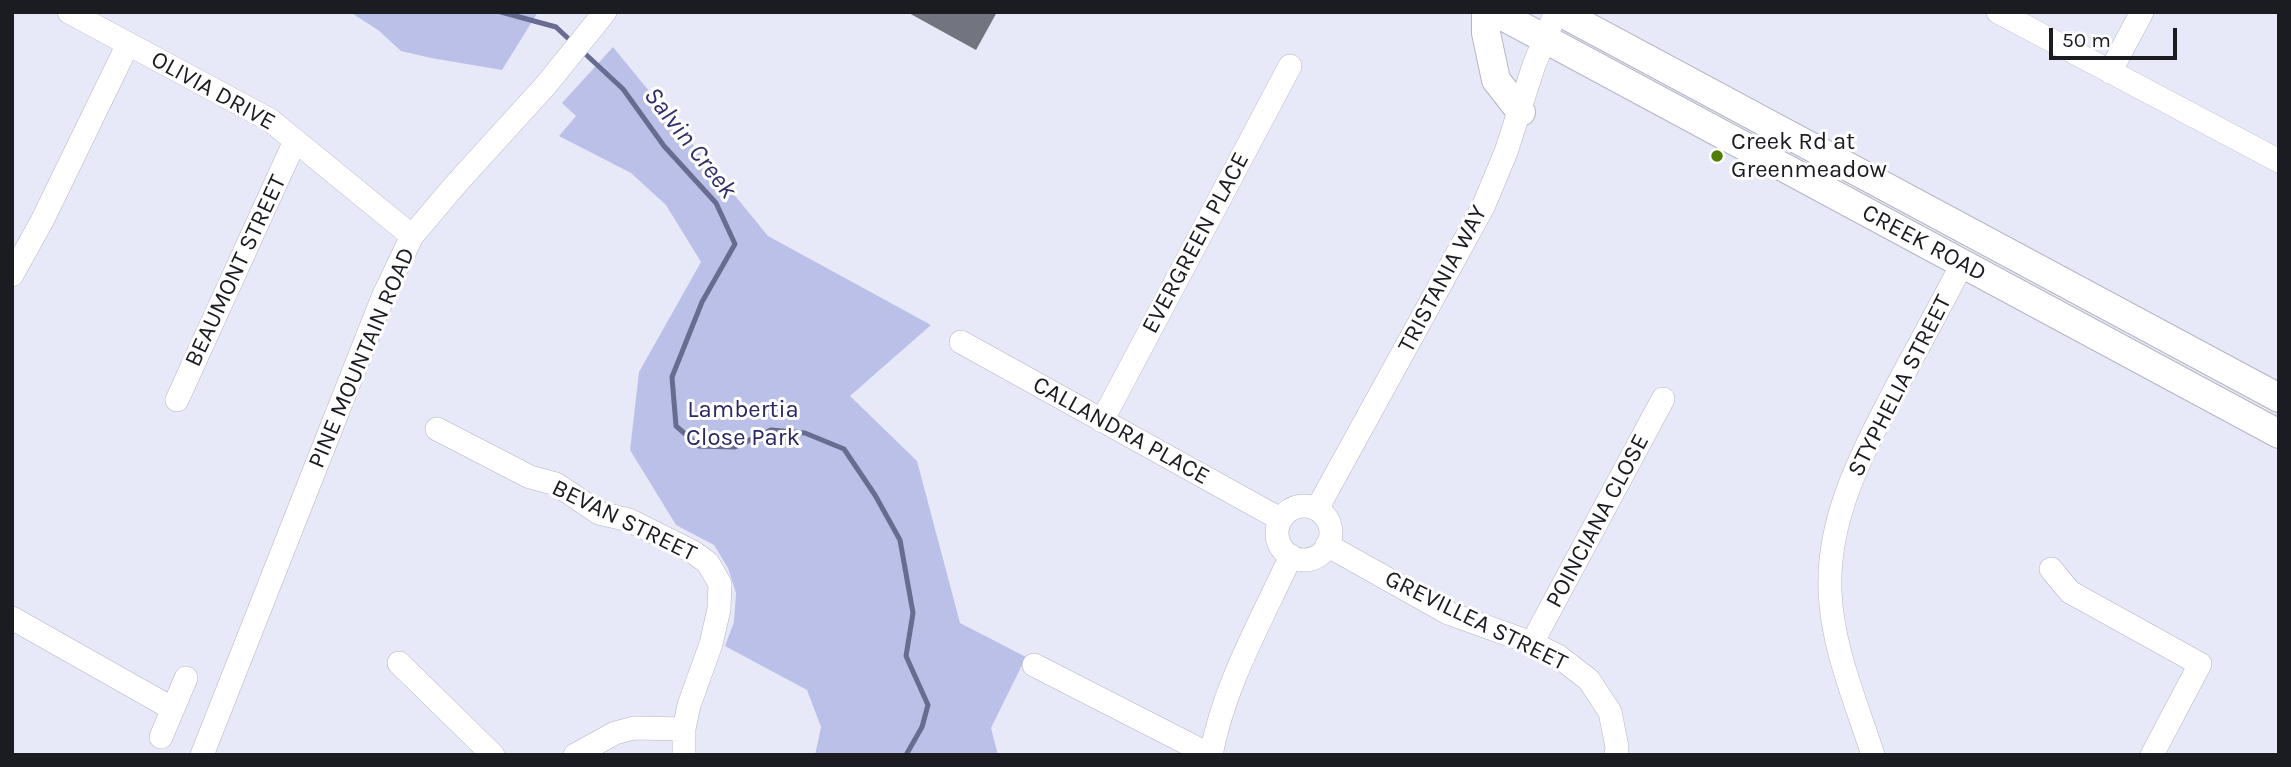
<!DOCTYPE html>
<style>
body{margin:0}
#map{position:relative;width:2291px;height:767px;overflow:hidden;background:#e8e9f8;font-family:Karla,sans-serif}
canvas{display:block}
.frame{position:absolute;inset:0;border:14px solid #1b1c21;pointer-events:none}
.scale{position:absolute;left:2049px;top:28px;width:128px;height:32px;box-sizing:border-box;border:4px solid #1b1c21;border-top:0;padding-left:9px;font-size:21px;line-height:24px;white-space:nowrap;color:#1b1c21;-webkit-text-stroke:5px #fff;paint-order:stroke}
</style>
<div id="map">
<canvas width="2291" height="767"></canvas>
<div class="frame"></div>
<div class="scale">50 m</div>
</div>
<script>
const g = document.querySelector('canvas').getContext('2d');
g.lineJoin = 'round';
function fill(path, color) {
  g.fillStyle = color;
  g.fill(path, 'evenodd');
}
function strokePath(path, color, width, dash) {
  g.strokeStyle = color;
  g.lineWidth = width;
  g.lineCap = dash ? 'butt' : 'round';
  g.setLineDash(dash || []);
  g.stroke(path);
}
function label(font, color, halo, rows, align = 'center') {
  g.font = font + ' Karla,sans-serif';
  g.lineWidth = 6;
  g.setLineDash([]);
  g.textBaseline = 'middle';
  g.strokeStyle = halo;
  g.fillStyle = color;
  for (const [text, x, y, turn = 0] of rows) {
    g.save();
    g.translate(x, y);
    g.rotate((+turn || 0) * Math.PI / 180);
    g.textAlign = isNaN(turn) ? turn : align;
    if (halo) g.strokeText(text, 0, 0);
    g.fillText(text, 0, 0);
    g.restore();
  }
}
fill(new Path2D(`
 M350,12H538L502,70L431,58L401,51L378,30Z
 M613,47L768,236L931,325L850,396L917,461L960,623L1026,657L991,728L998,755H815L821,727L807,690L725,646L734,622L736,593L728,568L714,545L676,525L630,450L639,372L701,262L666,205L631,173L559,136L576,116L562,103Z`), '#bbc0e9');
strokePath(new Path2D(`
 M501,12L556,27L573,43
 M580,49L623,89L664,146L716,203L735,244L702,302L672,377L676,426L699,446L735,447L771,430L805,433L844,449L875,495L900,540L913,613L906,656L928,705L922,727L906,755`), '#696c91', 5);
fill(new Path2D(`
 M907,12H997L976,50Z`), '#727480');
const minor = new Path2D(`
 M69,12L270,120L412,236
 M1998,12L2279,161
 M2110,72L2142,12
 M12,275L42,221L128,44
 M961,342L1280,519
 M177,400L295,141
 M1102,421L1290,66
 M437,429L530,477L556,484L599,513L629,520L693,552L708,563L720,584L719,609L711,644L689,705L684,729V755
 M1277 533a27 27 0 1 1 54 0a27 27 0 1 1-54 0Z
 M1317,509L1483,207L1506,152L1534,65L1556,12
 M1327,545L1448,613L1532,643L1558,656L1589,680L1610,712L1617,747L1616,755
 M2051,569L2070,592L2200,664L2152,755
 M12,618L173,709
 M1532,643L1663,399
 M399,663L493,755
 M1034,665L1210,755
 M161,737L186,678
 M202,755L383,297L412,236L456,184L546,85L605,12
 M575,755L615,733L634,728L684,729
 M1211,755C1224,685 1261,621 1291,556
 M1873,755C1856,702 1832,647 1830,591C1827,516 1864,450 1897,386C1919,345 1941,305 1962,264`);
const major = new Path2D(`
 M1486,12V33L1496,80L1521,112
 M1495,12L2279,434
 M1560,12L2279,398`);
strokePath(minor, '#b3b5c2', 24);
strokePath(major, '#b3b5c2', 30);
strokePath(minor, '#fff', 23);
strokePath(major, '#fff', 28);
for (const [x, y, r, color] of [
 [1717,156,7,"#517e05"]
]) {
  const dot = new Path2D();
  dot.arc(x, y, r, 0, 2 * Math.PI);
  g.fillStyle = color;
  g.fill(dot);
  strokePath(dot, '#fff', 2.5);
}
label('24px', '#1b1c21', '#fff', [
 ["OLIVIA DRIVE",213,91,29],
 ["EVERGREEN PLACE",1196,243,-62],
 ["CREEK ROAD",1924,243,28],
 ["BEAUMONT STREET",236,271,-65],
 ["TRISTANIA WAY",1443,279,-62],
 ["PINE MOUNTAIN ROAD",362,358,-67],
 ["STYPHELIA STREET",1900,386,-63],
 ["CALLANDRA PLACE",1121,431,29],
 ["BEVAN STREET",624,521,26],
 ["POINCIANA CLOSE",1598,521,-62],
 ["GREVILLEA STREET",1476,621,26]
]);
label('24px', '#1b1c21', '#fff', [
 ["Creek Rd at",1731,142],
 ["Greenmeadow",1731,170]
], 'left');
label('24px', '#2a2865', '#fff', [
 ["Lambertia",743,410],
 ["Close Park",743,438]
]);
label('italic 26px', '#302f6c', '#fff', [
 ["Salvin Creek",690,143,52]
]);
</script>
